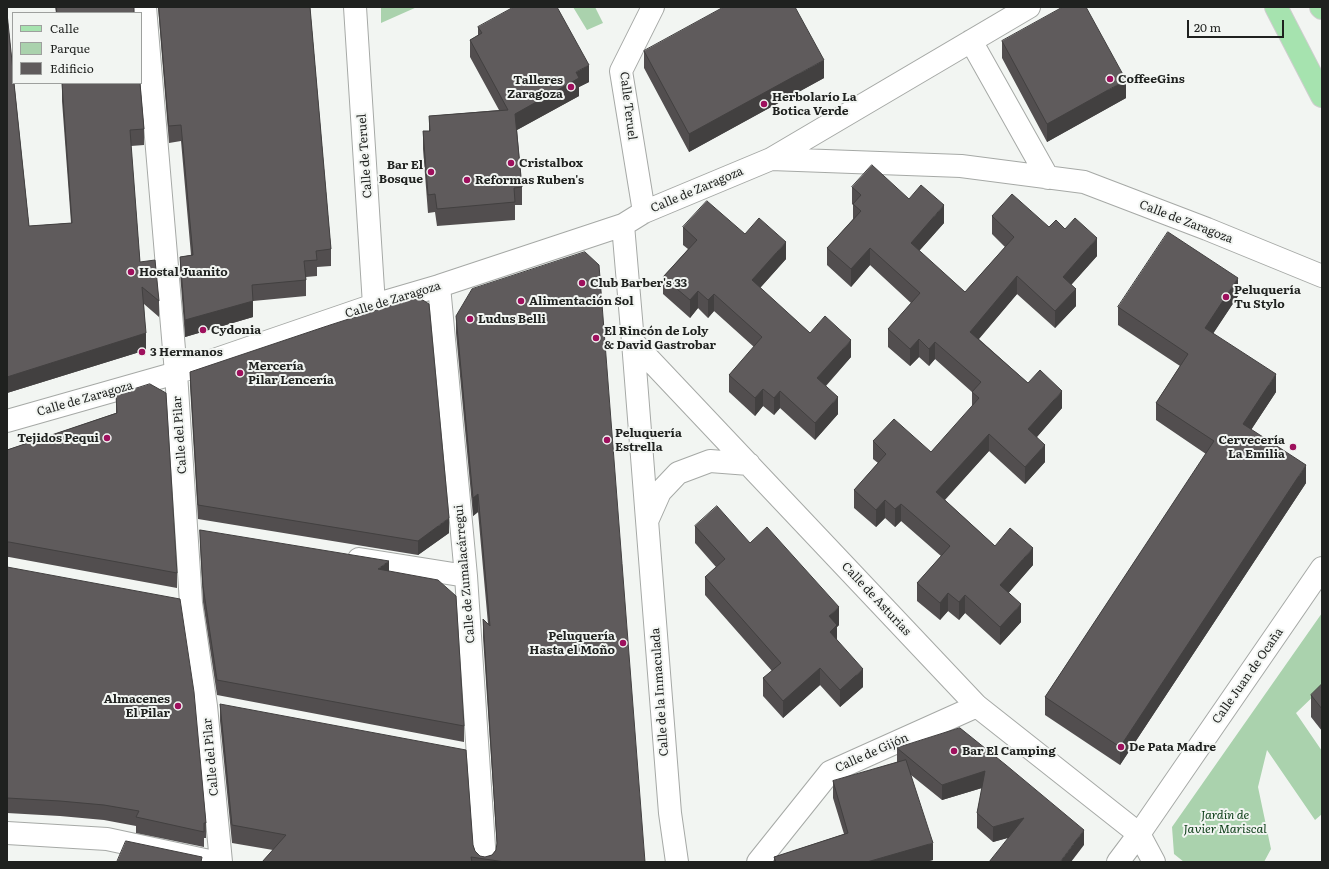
<!DOCTYPE html>
<meta charset="utf-8">
<style>
body{margin:0}
#map{position:relative;width:1329px;height:869px;overflow:hidden;background:#f2f5f2;font-family:Literata,serif}
canvas{display:block}
.frame{position:absolute;inset:0;border:8px solid #1f211f;pointer-events:none}
.legend{position:absolute;left:12px;top:12px;width:130px;height:72px;box-sizing:border-box;background:#f2f5f2;border:1px solid #9ea09e;margin:0;padding:5px 7px;list-style:none;font-size:12px;color:#1f211f}
.legend li{display:flex;align-items:center;gap:8px;height:20px}
.legend b{width:20px;border:1px solid #9ea09e}
.scale{position:absolute;left:1187px;top:20px;width:97px;height:18px;box-sizing:border-box;border:2px solid #1f211f;border-top:0;padding-left:5px;font-size:12px;line-height:14px;white-space:nowrap;color:#1f211f;-webkit-text-stroke:3px #f2f5f2;paint-order:stroke}
</style>
<div id="map">
<canvas width="1329" height="869"></canvas>
<div class="frame"></div>
<ul class="legend">
<li><b style="height:5px;background:#a6e3af"></b>Calle</li>
<li><b style="height:11px;background:#aad2ad"></b>Parque</li>
<li><b style="height:11px;background:#5f5b5c"></b>Edificio</li>
</ul>
<div class="scale">20 m</div>
</div>
<script>
const g = document.querySelector('canvas').getContext('2d');
g.lineJoin = 'round';
function fill(path, color) {
  g.fillStyle = color;
  g.fill(path, 'evenodd');
}
function strokePath(path, color, width, dash) {
  g.strokeStyle = color;
  g.lineWidth = width;
  g.lineCap = dash ? 'butt' : 'round';
  g.setLineDash(dash || []);
  g.stroke(path);
}
function label(font, color, halo, rows, align = 'center') {
  g.font = font + ' Literata,serif';
  g.lineWidth = 4;
  g.setLineDash([]);
  g.textBaseline = 'middle';
  g.strokeStyle = halo;
  g.fillStyle = color;
  for (const [text, x, y, turn = 0] of rows) {
    g.save();
    g.translate(x, y);
    g.rotate((+turn || 0) * Math.PI / 180);
    g.textAlign = isNaN(turn) ? turn : align;
    if (halo) g.strokeText(text, 0, 0);
    g.fillText(text, 0, 0);
    g.restore();
  }
}
fill(new Path2D(`
 M381,7H417L381,23Z
 M573,7H595L603,23L587,30Z
 M1322,613V688L1296,713L1322,751V814L1315,820L1267,750L1258,787L1271,849L1264,862H1184L1174,854L1172,827Z`), '#aad2ad');
const minor = new Path2D(`
 M145,7L176,373L191,603L206,706L221,862
 M355,7L374,305
 M971,41L1048,178
 M771,159L961,166L1084,182L1207,229L1322,276
 M644,212L621,71L653,7
 M623,225L633,342L670,813L677,862
 M439,286L466,576L485,862
 M633,342L977,706L1139,834L1154,862
 M7,421L176,373L374,305L439,286L623,225L644,212L771,159L1029,7
 M648,519L660,492L678,473L710,461L749,464
 M359,559L466,576
 M7,833L107,839L214,862
 M758,862L830,772L977,706
 M1118,862L1139,834L1322,568`);
const major = new Path2D(`
 M1276,7L1322,96
 M1321,7L1322,8`);
strokePath(minor, '#a6a9a6', 24);
strokePath(major, '#cecece', 24);
strokePath(minor, '#fff', 22);
strokePath(major, '#a6e3af', 22);
fill(new Path2D(`
 M55,7H134V13H56Z
 M158,7H310L331,249V266L317,267V276L306,277V296L253,301V317L185,337L180,273V257L191,255L181,141L169,143Z
 M7,13L29,226L71,223L62,101V83H140L144,129V145L131,146L140,262L159,301V317L144,304L146,350L7,393Z
 M478,27L589,82L579,87V96L517,130L522,187V205H515V220L437,226L435,212L428,213L423,149V131H429V116L499,110L470,57V40L478,35Z
 M1002,41L1126,98L1047,142L1002,58Z
 M644,51L824,78L689,152L644,68Z
 M852,187L909,199L944,223L919,251L965,292L1005,247L992,234V216L1049,227L1065,229L1097,256L1071,285L1076,306L1055,328L1017,294L979,339L1028,383L1062,408L1037,437L1045,462L1025,484L989,451L945,500L995,546L1033,565L1008,593L1021,622L1000,645L965,613L959,620L948,611L940,620L917,601V583L941,556L901,521L895,527L885,518L876,527L854,508V490L878,463L873,459V441L931,452L972,407V392L935,359L929,366L919,357L910,366L888,347V329L911,303L870,265L851,287L827,265V248L853,219V205L852,204Z
 M683,227L745,234L786,259L760,288L810,333L851,357L826,386L838,414L815,440L780,408L774,415L763,406L755,416L729,392V375L754,347L714,311L708,318L698,308L690,318L663,294V277L688,249L683,245Z
 M1238,296L1213,333L1276,392L1251,430L1306,483L1120,765L1045,715V697L1206,454L1156,420V403L1180,366L1118,325V307Z
 M456,316L645,862H262L273,850L232,843L220,721V704L473,845L475,851L480,856L485,857L492,855L496,850L497,848L483,637V619L488,624L478,512L473,516L456,333Z
 M190,372L449,533L418,555L198,519L190,386Z
 M116,395L177,573V588L9,557H7V450L116,413Z
 M695,526L750,543L839,625L837,627V640L863,687L840,707L820,685L783,718L763,696V678L772,671L705,595V577L716,567L695,543Z
 M200,530L389,571L464,726V742L217,695L203,602L200,545Z
 M7,567L206,823V838H204V847L136,833V826L104,820L60,816L7,813Z
 M1322,684V731L1311,717V695Z
 M960,728L1084,845L1008,838L993,842L977,828V813L982,788L942,800L911,775L933,860L925,862H774V857L844,834L833,798V781L897,762V748Z`), '#524e4f');
fill(new Path2D(`
 M824,60V78L689,152V134Z
 M589,65V82L579,87V96L515,131V114L576,72Z
 M1126,80V98L1047,142V124Z
 M944,205V223L911,260V243Z
 M1097,238V256L1063,294V277Z
 M786,242V259L752,297V280Z
 M870,248V265L851,287V269Z
 M1017,276V294L970,349V332Z
 M1238,278V296L1205,346V328Z
 M1076,289V306L1055,328V311Z
 M698,291V308L690,318V300Z
 M714,294V311L708,318V300Z
 M253,301V317L185,337V320Z
 M146,333V350L7,393V377Z
 M919,339V357L910,366V349Z
 M851,340V357L817,395V378Z
 M935,342V359L929,366V349Z
 M1276,374V392L1243,442V424Z
 M763,389V406L755,416V398Z
 M780,391V408L774,415V398Z
 M1062,391V408L1028,447V429Z
 M838,397V414L815,440V423Z
 M989,434V451L936,509V492Z
 M1045,445V462L1025,484V467Z
 M1306,465V483L1120,765V747Z
 M478,494V512L473,516V498Z
 M885,500V518L876,527V510Z
 M901,504V521L895,527V509Z
 M449,518V533L418,555V541Z
 M1033,548V565L1000,603V585Z
 M389,561V576L378,569Z
 M948,593V611L940,620V603Z
 M965,595V613L959,620V602Z
 M1021,604V622L1000,645V627Z
 M839,607V625L837,627V643L830,650L829,616Z
 M820,668V685L783,718V701Z
 M863,669V687L840,707V690Z
 M985,771V787L942,800V785Z
 M1024,818V833L993,842V827Z
 M1084,830V845L1071,862H1060Z
 M933,843V860L925,862H867Z`), '#424040');
const building = new Path2D(`
 M57,7H134V13H57Z
 M159,7H310L331,249L316,251L317,260L304,261L306,280L252,285L253,301L185,320L180,257L193,255L181,125L169,126Z
 M514,7H557L589,65L576,72L579,78L515,114L522,187L514,188L515,202L437,209L435,194L428,195L423,131H430L429,116L508,110L470,40L482,33L478,27Z
 M724,7H795L824,60L689,134L644,51Z
 M1063,7H1086L1126,80L1047,124L1002,41Z
 M7,13L13,71V83H14L29,226L72,223L62,84H63V83H140L144,129L130,130L140,262L155,260L159,301L142,287L146,333L7,377Z
 M872,165L909,199L921,185L944,205L911,243L965,292L1014,237L992,216L1012,194L1049,227L1056,220L1065,229L1075,218L1097,238L1063,277L1076,289L1055,311L1017,276L970,332L1028,383L1040,370L1062,391L1028,429L1045,445L1025,467L989,434L936,492L995,546L1010,528L1033,548L1000,585L1021,604L1000,627L965,595L959,602L948,593L940,603L917,583L950,546L901,504L895,509L885,500L876,510L854,490L886,454L873,441L894,419L931,452L979,398L972,392L981,382L935,342L929,349L919,339L910,349L888,329L920,293L870,248L851,269L827,248L861,211L853,204L861,195L852,187Z
 M707,201L745,234L759,218L786,242L752,280L810,333L825,316L851,340L817,378L838,397L815,423L780,391L774,398L763,389L755,398L729,375L762,337L714,294L708,300L698,291L690,300L663,277L697,240L683,227Z
 M1168,232L1238,278L1205,328L1276,374L1243,424L1306,465L1120,747L1045,697L1214,441L1156,403L1188,354L1118,307Z
 M585,252L599,265L645,862H505L471,857L472,862H262L286,835L232,825L220,704L466,750L473,845L475,851L480,856L485,857L492,855L496,850L497,843L483,619L490,626L478,494L473,498L456,316L472,289Z
 M418,297L429,304L449,518L418,541L198,505L190,372L327,326Z
 M150,384L166,393L177,573L9,542H7V450L117,413L116,395Z
 M717,506L750,543L767,527L839,607L829,616L837,625L830,632L863,669L840,690L820,668L783,701L763,678L781,663L705,577L725,559L695,526Z
 M200,530L389,561L378,569L438,580L456,596L464,726L217,680L203,586Z
 M7,567L180,599L194,692L206,823H204V832L136,817L139,811L104,805L60,801L7,798Z
 M1322,684V709L1311,695Z
 M960,728L1006,765L1084,830L1060,862H989L1024,818L993,827L977,813L985,771L942,785L897,748Z
 M906,760L933,843L867,862H776L774,857L848,833L833,781Z
 M126,841L202,857L201,862H117Z`);
fill(building, '#5f5b5c');
strokePath(building, '#424040', 1);
for (const [x, y, r, color] of [
 [1110,79,4,"#9e105d"],
 [571,87,4,"#9e105d"],
 [764,104,4,"#9e105d"],
 [511,163,4,"#9e105d"],
 [431,172,4,"#9e105d"],
 [467,180,4,"#9e105d"],
 [131,272,4,"#9e105d"],
 [582,283,4,"#9e105d"],
 [1226,297,4,"#9e105d"],
 [521,301,4,"#9e105d"],
 [470,319,4,"#9e105d"],
 [203,330,4,"#9e105d"],
 [596,338,4,"#9e105d"],
 [142,352,4,"#9e105d"],
 [240,373,4,"#9e105d"],
 [107,438,4,"#9e105d"],
 [607,440,4,"#9e105d"],
 [1293,447,4,"#9e105d"],
 [623,643,4,"#9e105d"],
 [178,706,4,"#9e105d"],
 [1121,747,4,"#9e105d"],
 [954,751,4,"#9e105d"]
]) {
  const dot = new Path2D();
  dot.arc(x, y, r, 0, 2 * Math.PI);
  g.fillStyle = color;
  g.fill(dot);
  strokePath(dot, '#f2f5f2', 1.5);
}
label('bold 12px', '#1f211f', '#f2f5f2', [
 ["CoffeeGins",1118,79],
 ["Talleres",563,80,"right"],
 ["Zaragoza",563,94,"right"],
 ["Herbolarío La",772,97],
 ["Botica Verde",772,111],
 ["Cristalbox",519,163],
 ["Bar El",423,165,"right"],
 ["Bosque",423,179,"right"],
 ["Reformas Ruben's",475,180],
 ["Hostal Juanito",139,272],
 ["Club Barber's 33",590,283],
 ["Peluquería",1234,290],
 ["Tu Stylo",1234,304],
 ["Alimentación Sol",529,301],
 ["Ludus Belli",478,319],
 ["Cydonia",211,330],
 ["El Rincón de Loly",604,331],
 ["& David Gastrobar",604,345],
 ["3 Hermanos",150,352],
 ["Mercería",248,366],
 ["Pilar Lencería",248,380],
 ["Peluquería",615,433],
 ["Estrella",615,447],
 ["Tejidos Pequi",99,438,"right"],
 ["Cervecería",1285,440,"right"],
 ["La Emilia",1285,454,"right"],
 ["Peluquería",615,636,"right"],
 ["Hasta el Moño",615,650,"right"],
 ["Almacenes",170,699,"right"],
 ["El Pilar",170,713,"right"],
 ["De Pata Madre",1129,747],
 ["Bar El Camping",962,751]
], 'left');
label('12px', '#1f211f', '#f2f5f2', [
 ["Calle Teruel",628,106,83],
 ["Calle de Teruel",365,156,-94],
 ["Calle de Zaragoza",697,190,-23],
 ["Calle de Zaragoza",1186,222,21],
 ["Calle de Zaragoza",393,300,-17],
 ["Calle de Zaragoza",85,399,-16],
 ["Calle del Pilar",180,435,-94],
 ["Calle de Zumalacárregui",465,574,-95],
 ["Calle de Asturias",876,599,47],
 ["Calle Juan de Ocaña",1248,676,-55],
 ["Calle de la Inmaculada",660,692,-94],
 ["Calle de Gijón",872,753,-24],
 ["Calle del Pilar",211,757,-95]
]);
label('italic 12px', '#0b3c16', '#f2f5f2', [
 ["Jardín de",1225,815],
 ["Javier Mariscal",1225,829]
]);
</script>
